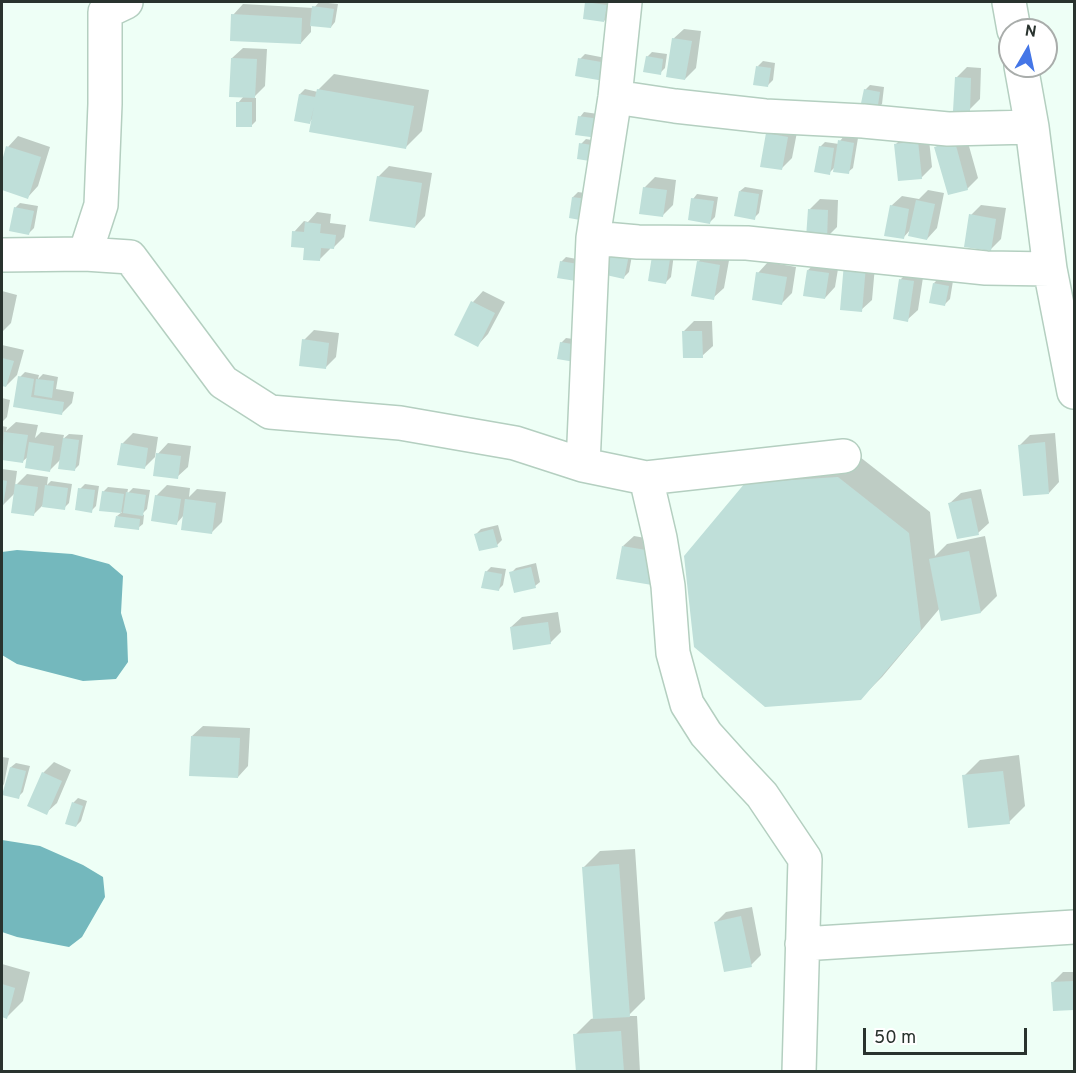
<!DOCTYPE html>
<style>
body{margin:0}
#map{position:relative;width:1076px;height:1073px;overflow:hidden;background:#eefff6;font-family:Overpass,sans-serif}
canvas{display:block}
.frame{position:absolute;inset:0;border:3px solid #29332e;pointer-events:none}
.north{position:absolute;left:998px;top:18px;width:60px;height:60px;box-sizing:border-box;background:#fff;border:2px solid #a9adab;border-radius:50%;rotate:9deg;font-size:16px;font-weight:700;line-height:24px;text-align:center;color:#29332e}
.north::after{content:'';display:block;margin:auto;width:21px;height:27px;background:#4476e7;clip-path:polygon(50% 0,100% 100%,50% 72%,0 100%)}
.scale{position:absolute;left:863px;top:1028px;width:164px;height:27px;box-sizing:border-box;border:3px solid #29332e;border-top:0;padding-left:8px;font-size:18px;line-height:21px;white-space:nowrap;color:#29332e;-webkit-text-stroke:4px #fff;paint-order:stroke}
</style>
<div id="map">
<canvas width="1076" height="1073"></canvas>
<div class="frame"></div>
<div class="north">N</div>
<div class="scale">50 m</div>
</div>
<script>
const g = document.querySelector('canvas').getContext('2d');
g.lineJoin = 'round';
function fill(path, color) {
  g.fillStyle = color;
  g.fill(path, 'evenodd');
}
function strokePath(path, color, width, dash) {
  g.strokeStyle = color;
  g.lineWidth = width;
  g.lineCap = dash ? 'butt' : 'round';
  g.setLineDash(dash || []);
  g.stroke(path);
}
fill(new Path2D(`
 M17,550L72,554L109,564L123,576L121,613L127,633L128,662L116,679L83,681L17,664L2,655V552Z
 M2,840L40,846L83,865L103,877L105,897L82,937L69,947L17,937L2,932Z`), '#74b8bd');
fill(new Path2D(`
 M319,2L338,4L335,22L331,27L311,24V32L301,43L233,15L243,4L314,8Z
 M587,2H611L609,16L604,21Z
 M684,29L701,31L696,68L685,79L673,39Z
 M243,48L267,49L265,86L253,98H256V121L251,126L238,103L244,96L232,58Z
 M652,52L667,54L665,68L660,73L647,57Z
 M585,54L611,59L608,74L580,59Z
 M763,61L775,63L773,80L768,85L758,66Z
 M967,67L981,68L980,99L969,110L956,78Z
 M334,74L429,90L422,131L406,147L313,118L309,123L300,94L305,89L318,92V90Z
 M870,85L884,87L882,104L877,109L865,90Z
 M584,112L605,115L602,132L580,117Z
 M778,123L798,127L792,158L781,169L768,134Z
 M928,131L932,167L921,178L896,144L906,134Z
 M965,132L978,178L967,189L936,147L947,137Z
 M18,136L50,147L38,186L28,197L2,189V166L8,147Z
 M844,136L858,138L853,168L848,172L835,167L829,173L820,147L825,142L839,144L840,141Z
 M586,139L602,142L600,155L581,144Z
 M389,166L432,173L425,216L415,227L378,177Z
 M655,177L676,180L673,205L662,216L644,188Z
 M745,187L763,190L759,213L754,218L740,191Z
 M928,190L944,193L937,228L927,239L911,229L903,238L891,206L902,196L919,199Z
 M578,192L598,195L570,217L573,197Z
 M697,194L718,197L715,217L710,222L693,199Z
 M820,199L838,200L837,227L826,238L810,209Z
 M20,203L38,206L34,228L29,233L15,208Z
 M981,205L1006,208L1001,239L990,250L971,215Z
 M317,212L331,214L330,223L346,225L344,237L334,247H330V249L319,260L305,247L294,232L304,221L308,222Z
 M633,250L629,272L624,277L607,274Z
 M709,251L730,255L724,288L713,298L698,262Z
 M659,252L674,254L671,277L666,282Z
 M856,253L876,255L872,300L861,310Z
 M566,257L582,260L580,274L561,262Z
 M819,260L839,263L835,287L825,298L808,270Z
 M768,262L796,267L792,293L782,303L758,273Z
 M911,269L924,271L918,310L907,320L901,279Z
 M939,278L953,281L950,299L945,304L934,283Z
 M2,291L17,295L11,323L2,332Z
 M483,291L505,302L488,334L478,345L473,302Z
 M694,321H712L713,346L702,356L684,331Z
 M314,330L339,333L336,357L325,368L304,340Z
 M566,338L588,341L585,356L561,343Z
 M2,345L24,350L17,375L6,386L2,385Z
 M25,372L39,375L38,379L43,374L58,377L56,389L74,392L72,403L61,414L15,406L20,377Z
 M2,398L10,400L7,417L2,422Z
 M16,422L38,425L35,438L41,432L64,435L63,439L69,434L83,435L79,465L74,470L61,459L50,470L29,456L23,461L2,458V426L7,427L6,431Z
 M133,433L158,437L155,457L168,443L191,446L188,467L177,477L158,454L144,468L122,444Z
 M1055,433L1059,482L1049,493L1020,445L1030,435Z
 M860,457L930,512L935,556L947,544L985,536L997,596L981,612L940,608L882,677L860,699L746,484Z
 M2,469L17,471L15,486L27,474L48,477L47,485L51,481L72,484L69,503L64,508L43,505L34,514L15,493L3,505H2Z
 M85,484L99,486L96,506L91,511L80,489Z
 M167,485L190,488L189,497L197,489L226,492L222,522L211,533L184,515L177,523L156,496Z
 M108,487L128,489L127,494L133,488L150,490L147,509L142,514L144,515L143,524L138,528L117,516L122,512L101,509L103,492Z
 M981,489L989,523L978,533L950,503L961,493Z
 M498,525L502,540L497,545L476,534L481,529Z
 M634,536L668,542L651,583L623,546Z
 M536,563L540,582L535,586L511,573L516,568Z
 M491,567L506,569L503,585L498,590L486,572Z
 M558,612L561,632L550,643L511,627L522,617Z
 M203,726L250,728L248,766L238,777L192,736Z
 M1019,755L1025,806L1009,822L964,776L980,760Z
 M2,757L9,758L4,784L2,787Z
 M54,762L71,770L57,803L46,813L43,773Z
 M16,763L30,766L23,792L18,797L11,767Z
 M78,798L87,801L81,821L76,826L73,803Z
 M635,849L645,999L628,1016H637L640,1072H577L575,1035L591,1019L595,1018L584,867L600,851Z
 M752,907L761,955L751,965L716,922L726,912Z
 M2,964L30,972L23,1001L7,1017L2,1016Z
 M1063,972H1074V1008L1054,1009L1052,983Z`), '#0003');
fill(new Path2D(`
 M585,2L607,5L604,22L583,19Z
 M312,6L334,9L331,28L310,26Z
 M231,14L302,18L301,44L230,41Z
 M672,38L692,41L685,80L666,77Z
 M646,56L663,59L661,75L643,72Z
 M231,58L257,59L255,98L229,97Z
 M578,58L607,63L604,81L575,76Z
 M756,66L771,68L768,87L753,85Z
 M955,77L971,78L970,112L953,111Z
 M317,89L414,106L406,149L309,132L314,106L310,124L294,121L299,94L315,97Z
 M864,89L880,92L877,111L860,108Z
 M236,102H252V127H236Z
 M578,116L600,119L598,138L575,135Z
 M766,133L788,137L782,170L760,167Z
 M838,140L854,143L849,174L833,172Z
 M918,141L922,179L898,181L894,144Z
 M955,142L968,190L948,195L934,147Z
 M579,143L598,146L596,162L577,159Z
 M6,146L41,157L28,199L2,190V161Z
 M819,146L834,148L830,175L814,172Z
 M377,176L422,183L415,228L369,221Z
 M643,187L667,190L663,217L639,214Z
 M739,191L759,194L755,220L734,216Z
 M572,197L594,200L591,222L569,218Z
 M691,198L714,201L710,224L688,220Z
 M916,200L935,204L927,240L908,236Z
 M890,205L909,209L904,239L884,236Z
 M14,207L34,211L29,235L9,231Z
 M808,209L828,210L827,239L806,238Z
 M969,214L996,219L991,251L964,247Z
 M305,222L321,224L320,233L336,235L334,249L321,248L320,261L303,260L304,248L291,247L292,231L304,232Z
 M610,251L629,255L624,279L606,275Z
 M652,256L670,259L666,284L648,281Z
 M560,261L578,264L576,281L557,278Z
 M697,261L720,265L714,300L691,296Z
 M844,263L866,265L862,312L840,310Z
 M807,270L829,273L825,299L803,296Z
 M756,272L787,277L782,305L752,300Z
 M899,279L914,281L908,322L893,319Z
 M933,283L949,286L945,306L929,303Z
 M471,301L495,313L478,347L454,335Z
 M682,331H702L703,358H683Z
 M302,339L329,343L326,369L299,366Z
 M560,342L584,346L581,363L557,359Z
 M2,358L14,361L6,387L2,386Z
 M18,376L34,379L31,397L64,402L62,415L13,407Z
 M36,379L54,381L52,398L34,395Z
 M4,432L28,435L23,463L2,460Z
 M63,438L79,440L75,471L58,469Z
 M29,442L54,446L50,472L25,468Z
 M1045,442L1049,494L1023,496L1018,445Z
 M121,443L148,448L145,469L117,465Z
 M156,453L181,456L178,479L153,476Z
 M838,477L909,533L921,630L861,700L765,707L694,647L684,556L745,483Z
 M2,480L7,481L3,506H2Z
 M15,484L38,487L34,516L11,513Z
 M45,485L68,488L65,510L42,507Z
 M78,488L95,490L92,513L75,510Z
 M102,491L124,494L121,513L99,511Z
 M126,492L146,495L143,516L123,513Z
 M155,495L181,499L177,525L151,521Z
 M971,498L979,535L957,539L948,503Z
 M185,499L216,503L212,534L181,530Z
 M116,516L140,519L139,530L114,527Z
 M493,529L498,547L479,551L474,534Z
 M622,546L658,552L652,585L616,579Z
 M969,551L981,613L941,621L929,559Z
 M531,567L536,588L514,593L509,572Z
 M485,571L502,574L499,591L481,588Z
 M548,622L551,644L513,650L510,627Z
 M191,736L240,738L238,778L189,776Z
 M10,767L26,771L19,799L2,795Z
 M1003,771L1010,824L968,828L962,775Z
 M42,772L62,781L47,815L27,806Z
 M72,802L83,806L76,827L65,824Z
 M619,864L630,1017L593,1019L582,867Z
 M741,916L752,967L724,972L714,922Z
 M1074,981V1010L1053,1011L1051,982Z
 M2,984L15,988L7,1019L2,1017Z
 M621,1031L624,1072H576L573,1034Z`), '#bfdfd9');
const minor = new Path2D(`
 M625,2L615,97L593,238L638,242L747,243L986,268L1050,269
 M1009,2L1014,30
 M1021,66L1032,127L1050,269L1074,392
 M615,97L675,106L765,116L863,121L948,129L1032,127
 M85,254L101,205L105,104V12L126,2
 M2,255L85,254L130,257L223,382L270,412L400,423L515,443L583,465L646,478L844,456
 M583,465L593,238
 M646,478L660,538L668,586L673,653L687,704L706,734L733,764L762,795L805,859L799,1072
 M802,944L1074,927`);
strokePath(minor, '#b4cfc0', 36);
strokePath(minor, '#fff', 33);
</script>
